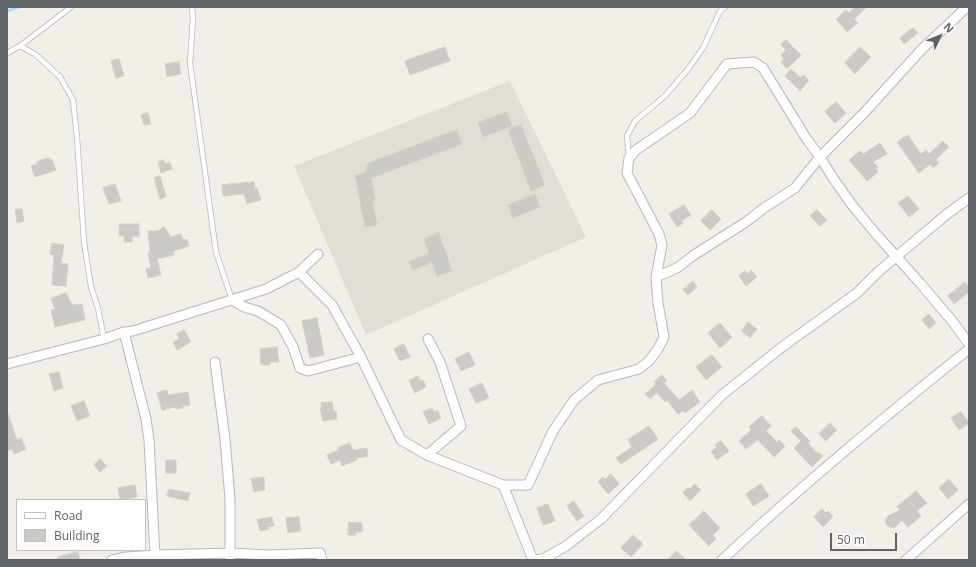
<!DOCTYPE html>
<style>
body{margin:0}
#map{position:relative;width:976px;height:567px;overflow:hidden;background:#f1efe8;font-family:"Open Sans",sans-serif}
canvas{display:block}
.frame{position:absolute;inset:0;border:8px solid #5f6368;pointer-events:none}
.legend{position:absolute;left:16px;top:499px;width:130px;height:52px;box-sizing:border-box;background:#fff;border:1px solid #bfc1c3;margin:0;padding:5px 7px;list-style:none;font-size:12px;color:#5f6368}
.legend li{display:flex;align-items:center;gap:8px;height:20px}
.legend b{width:20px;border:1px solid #bfc1c3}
.north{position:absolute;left:920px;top:16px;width:40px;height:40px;-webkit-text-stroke:3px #fff;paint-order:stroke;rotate:47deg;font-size:11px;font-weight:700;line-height:16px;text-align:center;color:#5f6368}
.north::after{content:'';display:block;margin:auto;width:14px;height:18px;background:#5f6368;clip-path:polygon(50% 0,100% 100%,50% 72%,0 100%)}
.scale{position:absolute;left:830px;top:533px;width:67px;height:18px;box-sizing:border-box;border:2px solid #5f6368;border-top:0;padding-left:5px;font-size:12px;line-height:14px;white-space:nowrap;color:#5f6368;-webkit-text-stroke:3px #fff;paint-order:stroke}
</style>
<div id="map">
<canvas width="976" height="567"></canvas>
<div class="frame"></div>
<ul class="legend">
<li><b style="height:5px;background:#fff"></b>Road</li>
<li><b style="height:11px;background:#cccac5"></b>Building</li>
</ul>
<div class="north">N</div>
<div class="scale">50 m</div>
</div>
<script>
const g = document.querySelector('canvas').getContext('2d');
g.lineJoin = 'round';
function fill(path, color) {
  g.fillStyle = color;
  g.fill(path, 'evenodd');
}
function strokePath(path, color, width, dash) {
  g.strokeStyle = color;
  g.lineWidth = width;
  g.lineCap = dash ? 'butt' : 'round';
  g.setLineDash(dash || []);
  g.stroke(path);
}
fill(new Path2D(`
 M510,81L586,237L366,335L294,166Z`), '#e1ded6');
strokePath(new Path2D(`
 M7,11L20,7`), '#aadaff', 2.5);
const building = new Path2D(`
 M855,7H867L854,19L858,23L847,32L836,19L846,10L849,13Z
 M913,28L918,33L904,44L900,38Z
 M786,40L801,55L787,69L781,63L784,59L781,55L786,50L781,45Z
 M445,47L450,61L410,75L405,61Z
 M860,47L871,57L855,74L845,63Z
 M119,59L124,76L116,78L111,61Z
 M179,62L181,74L167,77L165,64Z
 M791,69L801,78L803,75L809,80L800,91L785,76Z
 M836,102L846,113L835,123L825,112Z
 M507,112L512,126L483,137L478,123Z
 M148,113L151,124L144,125L141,115Z
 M521,125L545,185L531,191L508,130Z
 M457,130L462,144L371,178L375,200H372L377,225L365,227L355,175L366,173V167L369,163Z
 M908,135L921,154L926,150L929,154L943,141L949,147L936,159L939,163L933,168L930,164L919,173L897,142Z
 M880,143L887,154L873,162L878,167L876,169L878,172L867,181L849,160L860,151L863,154Z
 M49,158L50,160L52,159L56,170L35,177L31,166L38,164L37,162Z
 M164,160L165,164L170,162L172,169L161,173L158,162Z
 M160,176L166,197L160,199L154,178Z
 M254,182L255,189L257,188L261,200L247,204L244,194L223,196L222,185Z
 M115,184L121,201L109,204L103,188Z
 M535,194L540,207L513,218L508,205Z
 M908,196L919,209L909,217L898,203Z
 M684,205L691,215L681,221L683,223L677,227L669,214Z
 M22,209L24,221L17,223L15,210Z
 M712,210L721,219L710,230L701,221Z
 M817,210L827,220L820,226L810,216Z
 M120,224H139V237L133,236L132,242H124V236H119Z
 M164,227L171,237L181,234L183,240L187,239L189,246L173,251L174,255L157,259L161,275L148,278L146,269L151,268L148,253H150L148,231H158Z
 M439,233L452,271L437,276L432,262L413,270L409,262L429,253L424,239Z
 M52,243L64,245L61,263L68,264L66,286L52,285L54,255L50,254Z
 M751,270L757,277L746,286L739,276L745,271L747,274Z
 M693,281L697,287L688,295L683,290Z
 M965,282L969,287V292L954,304L948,296Z
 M66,293L72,305L82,304L85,320L55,327L51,310L55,309L51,299Z
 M929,314L936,323L929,329L922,320Z
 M317,318L324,355L310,358L302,321Z
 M748,322L757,329L750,338L742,331Z
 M720,323L732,337L720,348L708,333Z
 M184,330L191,342L177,350L173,342L179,339L177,334Z
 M404,344L410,357L400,361L394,349Z
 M277,347L279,362H270V365H261L260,349Z
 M469,352L475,365L461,371L455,359Z
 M712,355L722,367L706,380L696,367Z
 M59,372L63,388L54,391L49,374Z
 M662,375L667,381L664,383L679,400L692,390L700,402L685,413L683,411L678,414L667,400L665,402L657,393L650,399L645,394L656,384L654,382Z
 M418,376L420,381L423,380L426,387L415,393L409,381Z
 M482,383L489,398L476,403L469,389Z
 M167,390L168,395L188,392L190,405L183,406V408L176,409L175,407L162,410L157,393Z
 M84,401L90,416L77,421L71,406Z
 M332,402L334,412L336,411L337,419L323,421L320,408H322L321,403Z
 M432,408L435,412L438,411L441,418L429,424L423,412Z
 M961,412L969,423L959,430L951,418Z
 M7,414H8L17,440L21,438L26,449L14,454L12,449L7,451Z
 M762,416L771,426L766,431L777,442L779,440L785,446L774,457L758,440L746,449L739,441L751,430L749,427Z
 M830,423L837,430L826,441L819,434Z
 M649,426L658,439L621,464L616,458L632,447L628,440Z
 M796,427L810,441L808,443L817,453L818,452L823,456L812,467L794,448L801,441L791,431Z
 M721,441L729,451L717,460L711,451L717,447L715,445Z
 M350,443L353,450L367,448L368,456L356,458L357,460L342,466L340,460L331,464L327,455L339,450L338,448Z
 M100,459L107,466L100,472L94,465Z
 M166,460H176V473H166Z
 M611,474L619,484L608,494L598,482L603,477L605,479Z
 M263,477L264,478L265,490L254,492L251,479Z
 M949,479L958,490L948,499L939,488Z
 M695,484L701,490L690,501L683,493L688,487L690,489Z
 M761,484L769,496L753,506L746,494Z
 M135,485L137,497L120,500L118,488Z
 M169,489L190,493L188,501L167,496Z
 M916,491L927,503L917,511L921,516L908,527L902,520L894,528L888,526L886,524V518L888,516L900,510L897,507Z
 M574,501L584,516L577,521L567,506Z
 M548,504L555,521L543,525L537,508Z
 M822,509L826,513L828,511L833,517L823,527L814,517Z
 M704,511L720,528L713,535L716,539L709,546L689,525Z
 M272,517L274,526L268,527L269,529L260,531L257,520Z
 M299,517L301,531L288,533L286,518Z
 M349,522L362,523V532H356V535H348Z
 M633,535L643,544L631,557L621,548Z
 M677,551L686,560H667Z
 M78,552L80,560H58V557Z`);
fill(building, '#cccac5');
strokePath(building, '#d6d1c6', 1);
const lane = new Path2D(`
 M192,7L193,19L190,63L216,252L232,300
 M20,46L35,54L60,77L73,100L77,137L84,242L91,287L98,308L104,339
 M7,53L20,46L71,7
 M629,158L627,136L635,121L665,96L689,68L703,48L720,11L725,7`);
const street = new Path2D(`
 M299,272L332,305L361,357L401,440L427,455L461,426L440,362L428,339
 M656,277L677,268L694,255L746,222L764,208L795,188L820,157L864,113L922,49L967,7
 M232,300L244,307L258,311L281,325L293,347L300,368L308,371L361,357
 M124,332L146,419L149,440L155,555
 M215,362L225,439L230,499V560
 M7,364L104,339L124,332L133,331L266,289L299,272L318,254
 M427,455L503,485H528L553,431L574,400L598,380L639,369L649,361L658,349L664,337L658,303L656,277L662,245L659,234L627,173L629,158L636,150L690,113L727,64L754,62L763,68L806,138L820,157L833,178L852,205L876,234L920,283L953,322L969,344
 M503,485L533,560
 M112,560L126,557L155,555L231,553L268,555L320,553L322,560
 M536,560L545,558L566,546L601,519L722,395L782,347L857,293L878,272L947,214L969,198
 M722,560C801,486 884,417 969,349
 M906,560L969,504`);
strokePath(lane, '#b5b8bc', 6);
strokePath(street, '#b5b8bc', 11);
strokePath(lane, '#fff', 4.5);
strokePath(street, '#fff', 9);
</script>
